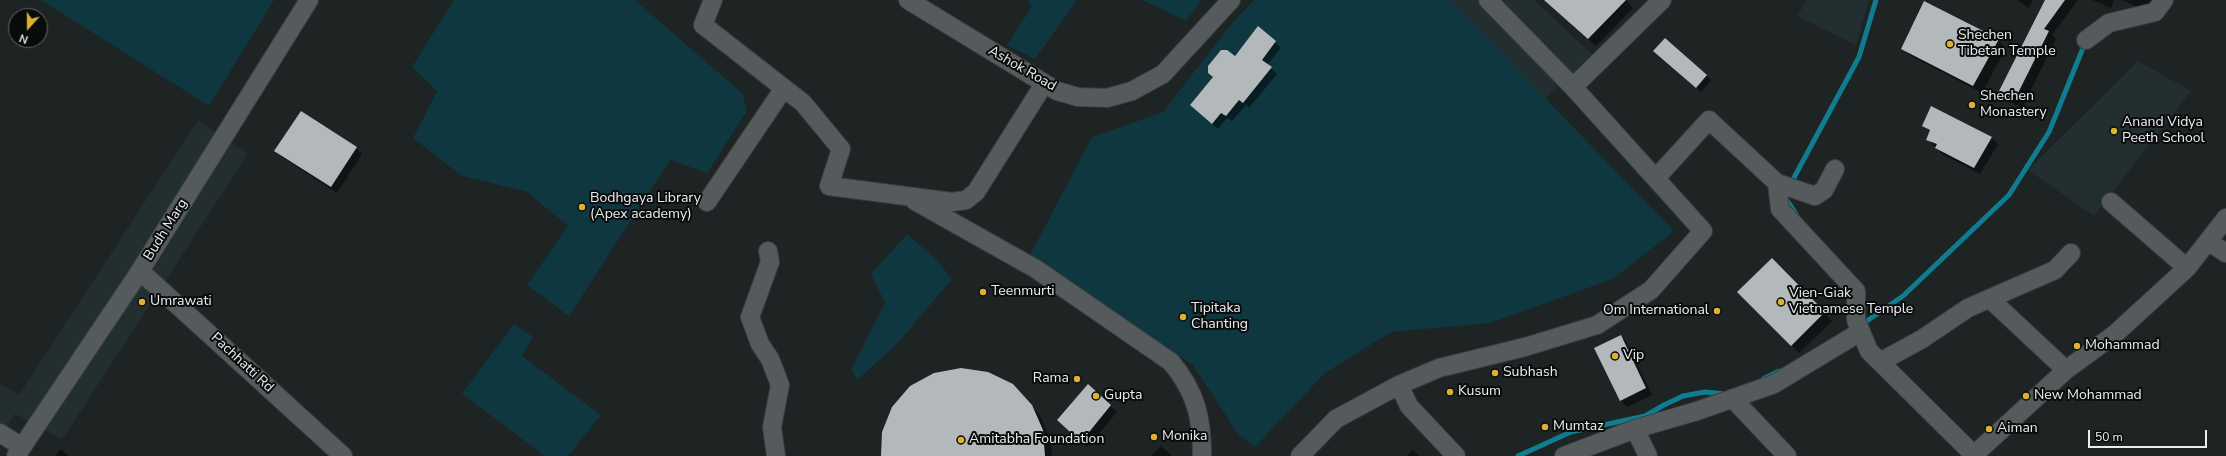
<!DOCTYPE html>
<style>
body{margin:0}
#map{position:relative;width:2226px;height:456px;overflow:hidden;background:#1e2324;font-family:"Nunito Sans",sans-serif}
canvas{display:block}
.north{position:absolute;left:8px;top:8px;width:40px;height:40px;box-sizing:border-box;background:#0a0c0c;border:1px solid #646667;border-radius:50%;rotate:201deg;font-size:11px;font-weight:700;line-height:16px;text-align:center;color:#ebeeef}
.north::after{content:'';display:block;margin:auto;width:14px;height:18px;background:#ddb233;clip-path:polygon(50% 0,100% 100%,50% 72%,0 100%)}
.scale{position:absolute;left:2088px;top:430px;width:119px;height:18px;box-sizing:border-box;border:2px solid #ebeeef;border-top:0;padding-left:5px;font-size:12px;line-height:14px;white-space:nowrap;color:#ebeeef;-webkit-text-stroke:3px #0a0c0c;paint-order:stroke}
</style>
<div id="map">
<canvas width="2226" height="456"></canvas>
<div class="north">N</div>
<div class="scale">50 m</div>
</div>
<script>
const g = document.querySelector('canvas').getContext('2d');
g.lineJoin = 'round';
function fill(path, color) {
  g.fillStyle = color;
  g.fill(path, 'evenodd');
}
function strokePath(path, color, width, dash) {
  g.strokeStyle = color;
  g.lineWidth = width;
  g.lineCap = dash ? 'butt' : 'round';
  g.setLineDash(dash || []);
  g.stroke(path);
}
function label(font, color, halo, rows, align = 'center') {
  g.font = font + ' "Nunito Sans",sans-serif';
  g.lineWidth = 4;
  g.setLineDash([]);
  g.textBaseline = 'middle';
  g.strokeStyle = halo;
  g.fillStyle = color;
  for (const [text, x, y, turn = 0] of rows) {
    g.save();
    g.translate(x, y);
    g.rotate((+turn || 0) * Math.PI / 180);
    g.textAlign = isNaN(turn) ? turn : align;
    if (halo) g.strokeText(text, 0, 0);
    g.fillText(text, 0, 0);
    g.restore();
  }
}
fill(new Path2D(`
 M1449,0H1534L1592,54L1545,99Z
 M1807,0H1869L1856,45L1797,16Z
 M2138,61L2191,91L2094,216L2028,170Z
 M198,120L248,154L62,440L15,414L0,437V384L19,395Z`), '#222e30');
fill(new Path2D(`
 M41,0H274L209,106Z
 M454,0H635L742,93L747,111L707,173L670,160L569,316L527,285L568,226L527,192L462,176L413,138L437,91L412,67Z
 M1028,0H1077L1035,59L1007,45L1031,8Z
 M1142,0H1202L1186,21Z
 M1254,0H1450L1674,231L1613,279L1490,323L1391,332L1325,373L1255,447L1238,434L1193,365L1030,255L1092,137L1163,112L1232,23Z
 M907,234L935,258L952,279L896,345L858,379L851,370L885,303L871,274Z
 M514,324L533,337L522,356L601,415L568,456H545L462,394Z`), '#0f373f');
fill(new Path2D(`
 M1545,0H1626L1633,8L1596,46Z
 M2018,0H2033L2028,8Z
 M2046,0H2078L2052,35L2056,39L2022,108L2007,100L2000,93Z
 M2092,0H2114L2111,8Z
 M2121,0H2166L2149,12Z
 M1258,28L1281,48L1267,65L1277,74L1249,108L1246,105L1232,121L1227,118L1218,129L1191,105Z
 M1665,40L1711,80L1701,92L1659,55Z
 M1998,40L2006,48L1982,93L1911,56L1903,48Z
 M1931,107L1992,138L1998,144L1980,174L1942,154L1928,139L1930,132L1924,125Z
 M356,148L362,154L337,193L282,157L276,151Z
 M1772,259L1832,321L1799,353L1739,292Z
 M1621,336L1627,343L1652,395L1627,407L1621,400Z
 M1088,386L1117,412L1088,447L1065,426Z
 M1021,394L1039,414L1050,438L1052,456H882Z
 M1161,446L1172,456H1151Z
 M60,449L69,456H56Z
 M1413,450L1419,456H1407Z`), '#0007');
strokePath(new Path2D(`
 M1790,185L1859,57L1876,0
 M1785,197L1796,214
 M1861,325L1903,296L2009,195L2049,132L2085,43
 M1763,379L1779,371
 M1518,456L1571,432L1645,416L1664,405L1683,396L1705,392L1726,394`), '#107c8f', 5);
fill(new Path2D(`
 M1544,0H1626L1588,39Z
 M2045,0H2065L2044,29L2049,31L2014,101L1998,93Z
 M1924,1L1999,39L1973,86L1901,49Z
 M1258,26L1276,41L1262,60L1272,67L1243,103L1239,100L1226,116L1221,113L1212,124L1190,105L1213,77L1208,73V66L1221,50H1227L1235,56Z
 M1665,38L1707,75L1696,88L1653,51Z
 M1931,106L1992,137L1974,168L1935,148L1937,144L1926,140L1930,130L1922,126Z
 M301,111L357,147L331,187L274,151Z
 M1772,258L1825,312L1791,346L1737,292Z
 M1621,335L1646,388L1620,401L1594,348Z
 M961,368L988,372L1013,384L1032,405L1043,430L1045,456H881L882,432L892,407L910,386L934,373Z
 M1088,384L1111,405L1081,442L1057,420Z`), '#b3b9ba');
const minor = new Path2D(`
 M713,0L703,25L803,103L841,149L829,186L952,202L966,200L976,192L1044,84
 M908,0L1057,91L1078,97L1107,98L1132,91L1163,74L1231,0
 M2086,40L2109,23L2155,12L2164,0
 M1573,87L1662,0
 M1656,178L1709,120L1777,183L1780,209L1856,291V320L1869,351L1975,456
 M1777,183L1815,196L1824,190L1835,169
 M915,201L1036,269L1171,362C1196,392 1202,418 1202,456
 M707,202L784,88
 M2111,202L2187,268
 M2209,242L2226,253
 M768,251L770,262L750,317L760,344L770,359L780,385L772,427L776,456
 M140,271L343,456
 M1990,299L2066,370
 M1880,362L1922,339L1968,308L2055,270L2071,253
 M1399,385L1409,406L1456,456
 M1733,399L1787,456
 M1635,429L1648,456
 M0,433L22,447
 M1974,455L2066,370L2115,334L2187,268L2226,218
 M16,456L140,271L309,0
 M1300,456L1336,419L1399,385L1439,368L1525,347L1597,325L1651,290L1703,231L1573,87L1488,0
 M1564,456L1635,429L1697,411L1774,384L1860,332`);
strokePath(minor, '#3a3e3f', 20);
strokePath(minor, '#555b5c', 18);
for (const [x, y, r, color] of [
 [1950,44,4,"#ddb233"],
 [1972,105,4,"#ddb233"],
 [2114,131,4,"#ddb233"],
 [582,207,4,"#ddb233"],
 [983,292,4,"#ddb233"],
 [142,302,4,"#ddb233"],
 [1781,302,4,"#ddb233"],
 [1717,311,4,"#ddb233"],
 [1183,317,4,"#ddb233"],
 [2077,346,4,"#ddb233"],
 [1615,356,4,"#ddb233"],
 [1495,373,4,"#ddb233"],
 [1077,379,4,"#ddb233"],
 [1450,392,4,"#ddb233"],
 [1096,396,4,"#ddb233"],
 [2026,396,4,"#ddb233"],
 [1545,427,4,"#ddb233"],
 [1989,429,4,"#ddb233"],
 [1154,437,4,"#ddb233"],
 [961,440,4,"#ddb233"]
]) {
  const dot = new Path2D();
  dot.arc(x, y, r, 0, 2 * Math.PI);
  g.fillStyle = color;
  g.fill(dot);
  strokePath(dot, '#0a0c0c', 1.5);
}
label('14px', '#ebeeef', '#0a0c0c', [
 ["Shechen",1958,36],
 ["Tibetan Temple",1958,52],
 ["Shechen",1980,97],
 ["Monastery",1980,113],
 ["Anand Vidya",2122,123],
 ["Peeth School",2122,139],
 ["Bodhgaya Library",590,199],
 ["(Apex academy)",590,215],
 ["Teenmurti",991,292],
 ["Vien-Giak",1789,294],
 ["Vietnamese Temple",1789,310],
 ["Umrawati",150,302],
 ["Tipitaka",1191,309],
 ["Chanting",1191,325],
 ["Om International",1709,311,"right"],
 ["Mohammad",2085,346],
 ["Vip",1623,356],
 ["Subhash",1503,373],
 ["Rama",1069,379,"right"],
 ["Kusum",1458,392],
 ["Gupta",1104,396],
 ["New Mohammad",2034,396],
 ["Mumtaz",1553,427],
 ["Aiman",1997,429],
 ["Monika",1162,437],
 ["Amitabha Foundation",969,440]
], 'left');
label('14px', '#ebeeef', '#0a0c0c', [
 ["Ashok Road",1022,69,30],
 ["Budh Marg",166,230,-58],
 ["Pachhatti Rd",242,363,43]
]);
</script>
